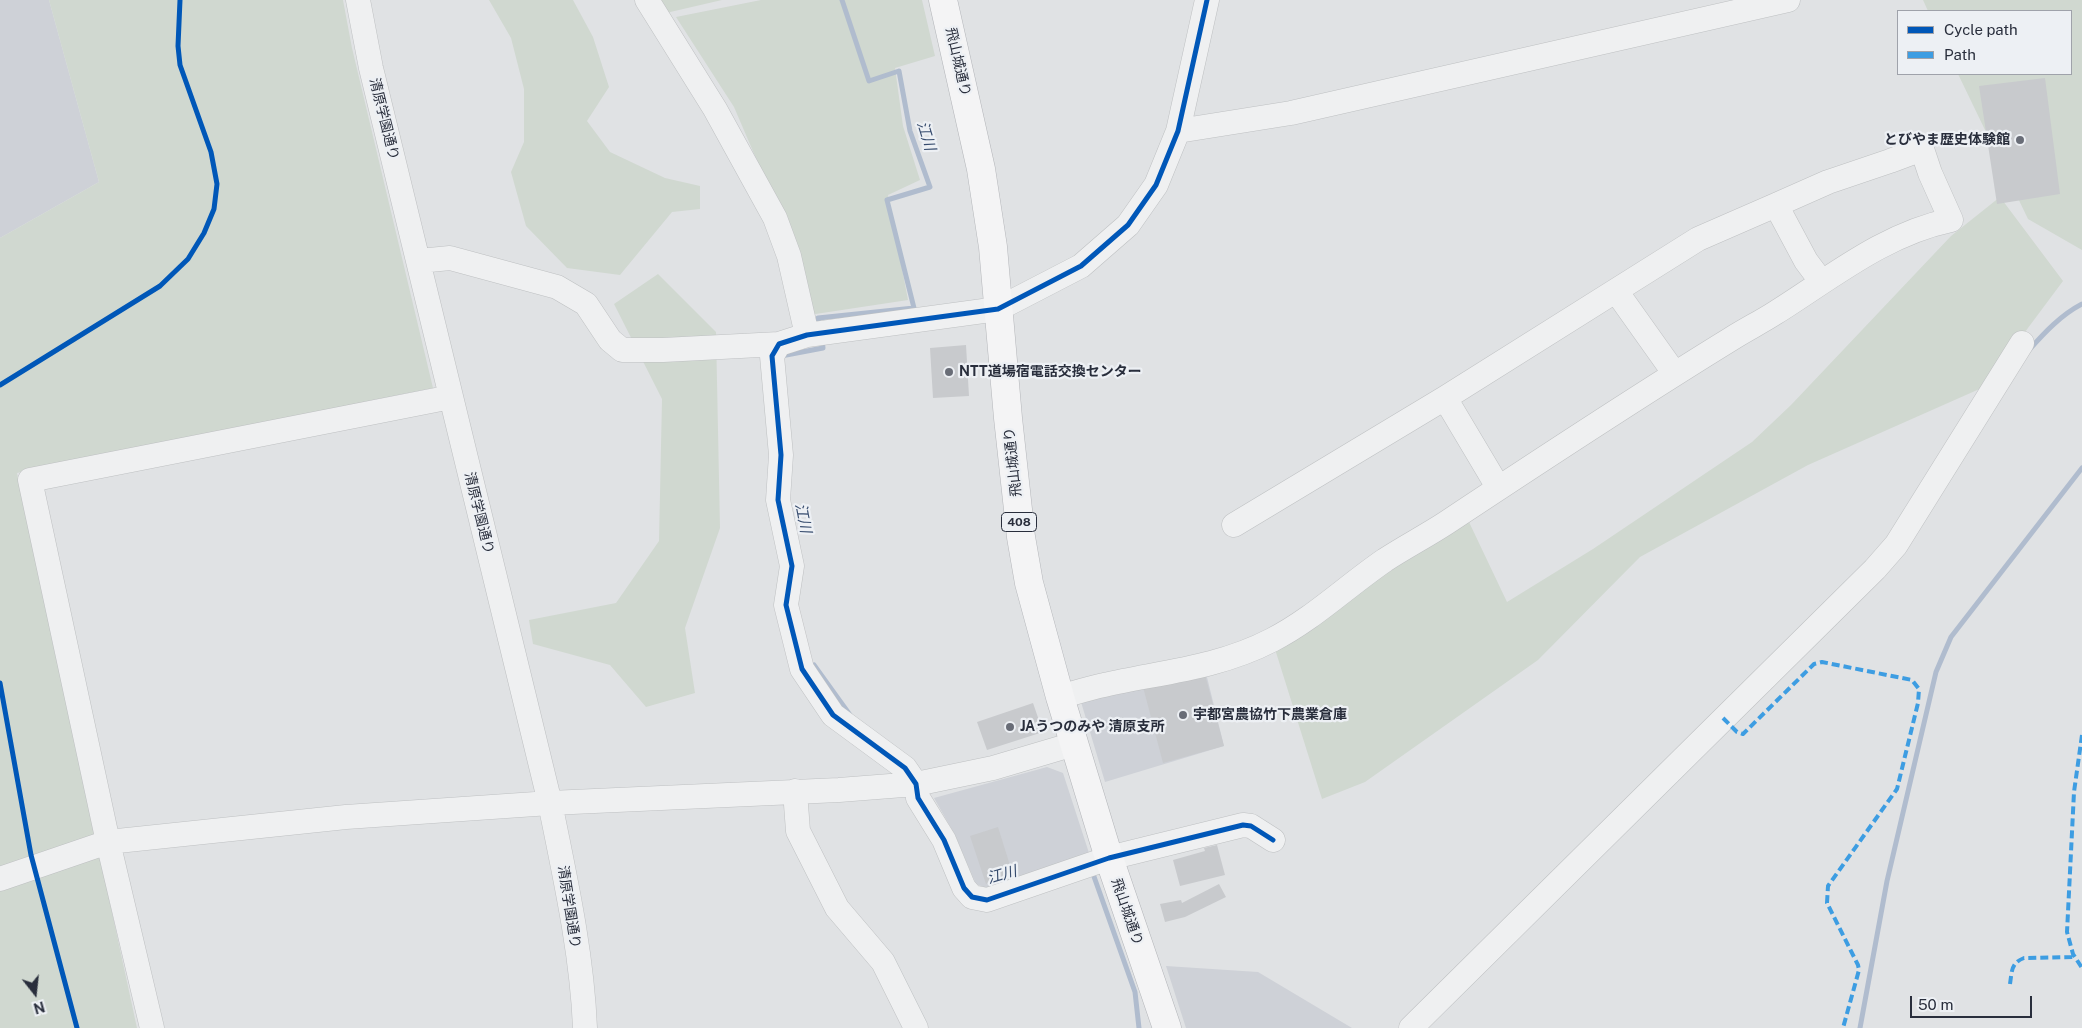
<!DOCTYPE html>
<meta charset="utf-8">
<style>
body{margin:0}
#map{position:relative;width:2082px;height:1028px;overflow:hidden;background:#e0e2e4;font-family:"Public Sans",sans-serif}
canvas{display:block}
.legend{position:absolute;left:1897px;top:10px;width:175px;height:65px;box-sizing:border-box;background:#edf0f4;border:1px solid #9fa2aa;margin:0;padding:6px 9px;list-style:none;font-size:15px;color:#292e3c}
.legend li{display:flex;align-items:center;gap:10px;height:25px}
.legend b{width:25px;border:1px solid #9fa2aa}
.north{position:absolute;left:10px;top:968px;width:50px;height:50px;-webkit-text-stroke:4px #edf0f4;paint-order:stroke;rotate:164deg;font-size:14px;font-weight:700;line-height:20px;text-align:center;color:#292e3c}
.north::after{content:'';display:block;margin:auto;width:18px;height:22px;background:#292e3c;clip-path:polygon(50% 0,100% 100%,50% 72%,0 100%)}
.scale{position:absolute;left:1910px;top:996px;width:122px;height:22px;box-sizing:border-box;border:2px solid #292e3c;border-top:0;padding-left:6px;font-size:15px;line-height:18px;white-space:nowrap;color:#292e3c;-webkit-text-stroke:4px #edf0f4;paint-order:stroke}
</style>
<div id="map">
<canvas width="2082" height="1028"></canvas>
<ul class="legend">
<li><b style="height:6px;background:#0057b8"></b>Cycle path</li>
<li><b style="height:6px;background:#3d9de2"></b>Path</li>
</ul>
<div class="north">N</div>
<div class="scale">50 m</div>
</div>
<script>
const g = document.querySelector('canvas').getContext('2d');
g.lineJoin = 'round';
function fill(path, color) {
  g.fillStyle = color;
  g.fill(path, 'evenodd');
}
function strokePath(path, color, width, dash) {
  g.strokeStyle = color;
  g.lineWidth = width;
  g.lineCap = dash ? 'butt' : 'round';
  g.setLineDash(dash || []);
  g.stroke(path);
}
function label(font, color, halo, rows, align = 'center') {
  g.font = font + ' "Public Sans","Noto Sans JP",sans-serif';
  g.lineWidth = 4.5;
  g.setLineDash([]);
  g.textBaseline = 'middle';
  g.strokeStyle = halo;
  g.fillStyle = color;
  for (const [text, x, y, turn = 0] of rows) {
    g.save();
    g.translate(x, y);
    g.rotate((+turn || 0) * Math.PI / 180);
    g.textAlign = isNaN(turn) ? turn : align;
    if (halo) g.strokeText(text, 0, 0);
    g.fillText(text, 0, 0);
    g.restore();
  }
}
fill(new Path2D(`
 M0,0H49L99,182L0,238Z
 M1204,665L1224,746L1105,782L1078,692Z
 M1047,767L1063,773L1089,853L986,888L976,884L955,835L934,798Z
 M1166,966L1258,972L1352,1028H1186Z`), '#ced1d7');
fill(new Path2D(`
 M49,0H343L352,48L433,388L17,473L137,1028H0V238L99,182Z
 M489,0H573L593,37L609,87L587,121L610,152L665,178L700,186V209L672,212L620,275L567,268L526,226L511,172L524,142V89L511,38Z
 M657,0H722L666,13Z
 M761,0H922L935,56L895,68L903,126L920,180L888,195L908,300L809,315L782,219L734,107L676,17Z
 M1923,0H2082V250L2028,219L1958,74H2071V11H1928Z
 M2000,197L2063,281L1984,387L1808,465L1640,557L1538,660L1365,782L1322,799L1269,630L1469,522L1507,602L1593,549L1752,442L1791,405L1951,236Z
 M658,274L716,332L720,528L685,628L695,693L646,707L610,665L533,644L529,620L616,603L659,541L662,399L614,304Z`), '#d0d8d0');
strokePath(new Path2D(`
 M819,326L818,318L914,308L887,200L930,187L910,131L899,71L869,81L842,0
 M2029,350C2045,332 2061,315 2082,304
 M781,356L823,348L822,339
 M814,665L850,715
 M1092,871L1135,992L1139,1028
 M1860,1028L1887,881L1936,672L1951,637L2082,468`), '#b0bcce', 5);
fill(new Path2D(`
 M2045,78L2060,194L1997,204L1979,86Z
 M966,345L969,396L933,398L930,348Z
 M1203,667L1224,746L1163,763L1142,683Z
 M1033,703L1043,732L987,750L977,722Z
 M998,827L1013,875L986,884L970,836Z
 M1217,845L1225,875L1180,886L1173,860L1205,851L1204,848Z
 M1219,884L1226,897L1185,917L1165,922L1160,904L1181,900L1182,903Z`), '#c8cacd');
const minor = new Path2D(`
 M358,0L371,68L550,803C565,877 582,953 585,1028
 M647,0L715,109L775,218L789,256L807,335
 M1207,0L1178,131L1156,185L1128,225L1081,266L998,309L807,335L779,344L772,356L781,455L778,500L792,566L786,605L802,669L833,715L905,768L916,784L918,798L944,840L964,888L972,897L987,900L1109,858L1243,825L1251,826L1273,840
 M1178,131L1291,113L1788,0
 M419,261L450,258L557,287L586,304L610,340L622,350H663L779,344
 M1616,291L1675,374
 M1445,398L1498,487
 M1234,525L1445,398L1698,239L1776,205
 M1060,697C1074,693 1089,688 1104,685C1162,672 1218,668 1272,640C1313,619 1347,586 1385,560C1405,547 1426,536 1446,523C1541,460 1635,398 1731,339C1745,330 1761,322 1775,313C1831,278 1884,234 1951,220L1930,173L1922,149L1890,161L1828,182L1776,205L1806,261L1821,281
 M795,791L798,831L837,908L883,962L916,1028
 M0,879L108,842L346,817L550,803L839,790L916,784L993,768L1074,744
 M152,1028L108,842L30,480L451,397
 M1411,1028L1875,569L1896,545L2022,343`);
const highway = new Path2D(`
 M943,0L981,169L993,247L1008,418L1021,537L1029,583L1060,697L1109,858L1167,1028`);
strokePath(minor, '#bec0c2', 25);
strokePath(highway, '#b3b5b9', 29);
strokePath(minor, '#eff0f1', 24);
strokePath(highway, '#f4f4f5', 28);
strokePath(new Path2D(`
 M1723,718L1737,732L1743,734L1814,664L1822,662L1912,680L1919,689L1918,703L1897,789L1828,886L1827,903L1858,965L1859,970L1843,1028
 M2082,735L2074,792L2067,932L2073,954L2082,968
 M2010,984C2012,971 2011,963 2024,958L2076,957`), '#3d9de2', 4, [8, 4]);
strokePath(new Path2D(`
 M1207,0L1178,131L1156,185L1128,225L1081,266L998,309L807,335L779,344L772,356L781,455L778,500L792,566L786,605L802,669L833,715L905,768L916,784L918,798L944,840L964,888L972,897L987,900L1109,858L1243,825L1251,826L1273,840
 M0,385L160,286L188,259L204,233L214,209L217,184L211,152L180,65L178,46L180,0
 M0,683L31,855L77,1028`), '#0057b8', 5);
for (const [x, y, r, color] of [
 [2020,140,5,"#696d77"],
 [949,372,5,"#696d77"],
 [1183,715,5,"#696d77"],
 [1010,727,5,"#696d77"]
]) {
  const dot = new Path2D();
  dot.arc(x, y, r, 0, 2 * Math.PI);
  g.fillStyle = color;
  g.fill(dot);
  strokePath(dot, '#edf0f4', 2);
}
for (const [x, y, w] of [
 [1019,522,35]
]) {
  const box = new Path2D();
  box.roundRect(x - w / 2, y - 9.5, w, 19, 4);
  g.fillStyle = '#edf0f4';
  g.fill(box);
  strokePath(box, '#292e3c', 1);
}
label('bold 12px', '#292e3c', null, [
 ["408",1019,522]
]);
label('14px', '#292e3c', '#edf0f4', [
 ["飛山城通り",958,62,77],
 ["清原学園通り",384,119,76],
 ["飛山城通り",1013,462,-96],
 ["清原学園通り",479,513,76],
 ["清原学園通り",569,907,81],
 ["飛山城通り",1127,912,71]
]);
label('bold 14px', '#292e3c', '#edf0f4', [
 ["とびやま歴史体験館",2010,140,"right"],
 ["NTT道場宿電話交換センター",959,372],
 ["宇都宮農協竹下農業倉庫",1193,715],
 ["JAうつのみや 清原支所",1020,727]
], 'left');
label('italic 15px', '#364b6d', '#edf0f4', [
 ["江川",926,136,73],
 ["江川",803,518,79],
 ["江川",1002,875,-16]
]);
</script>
